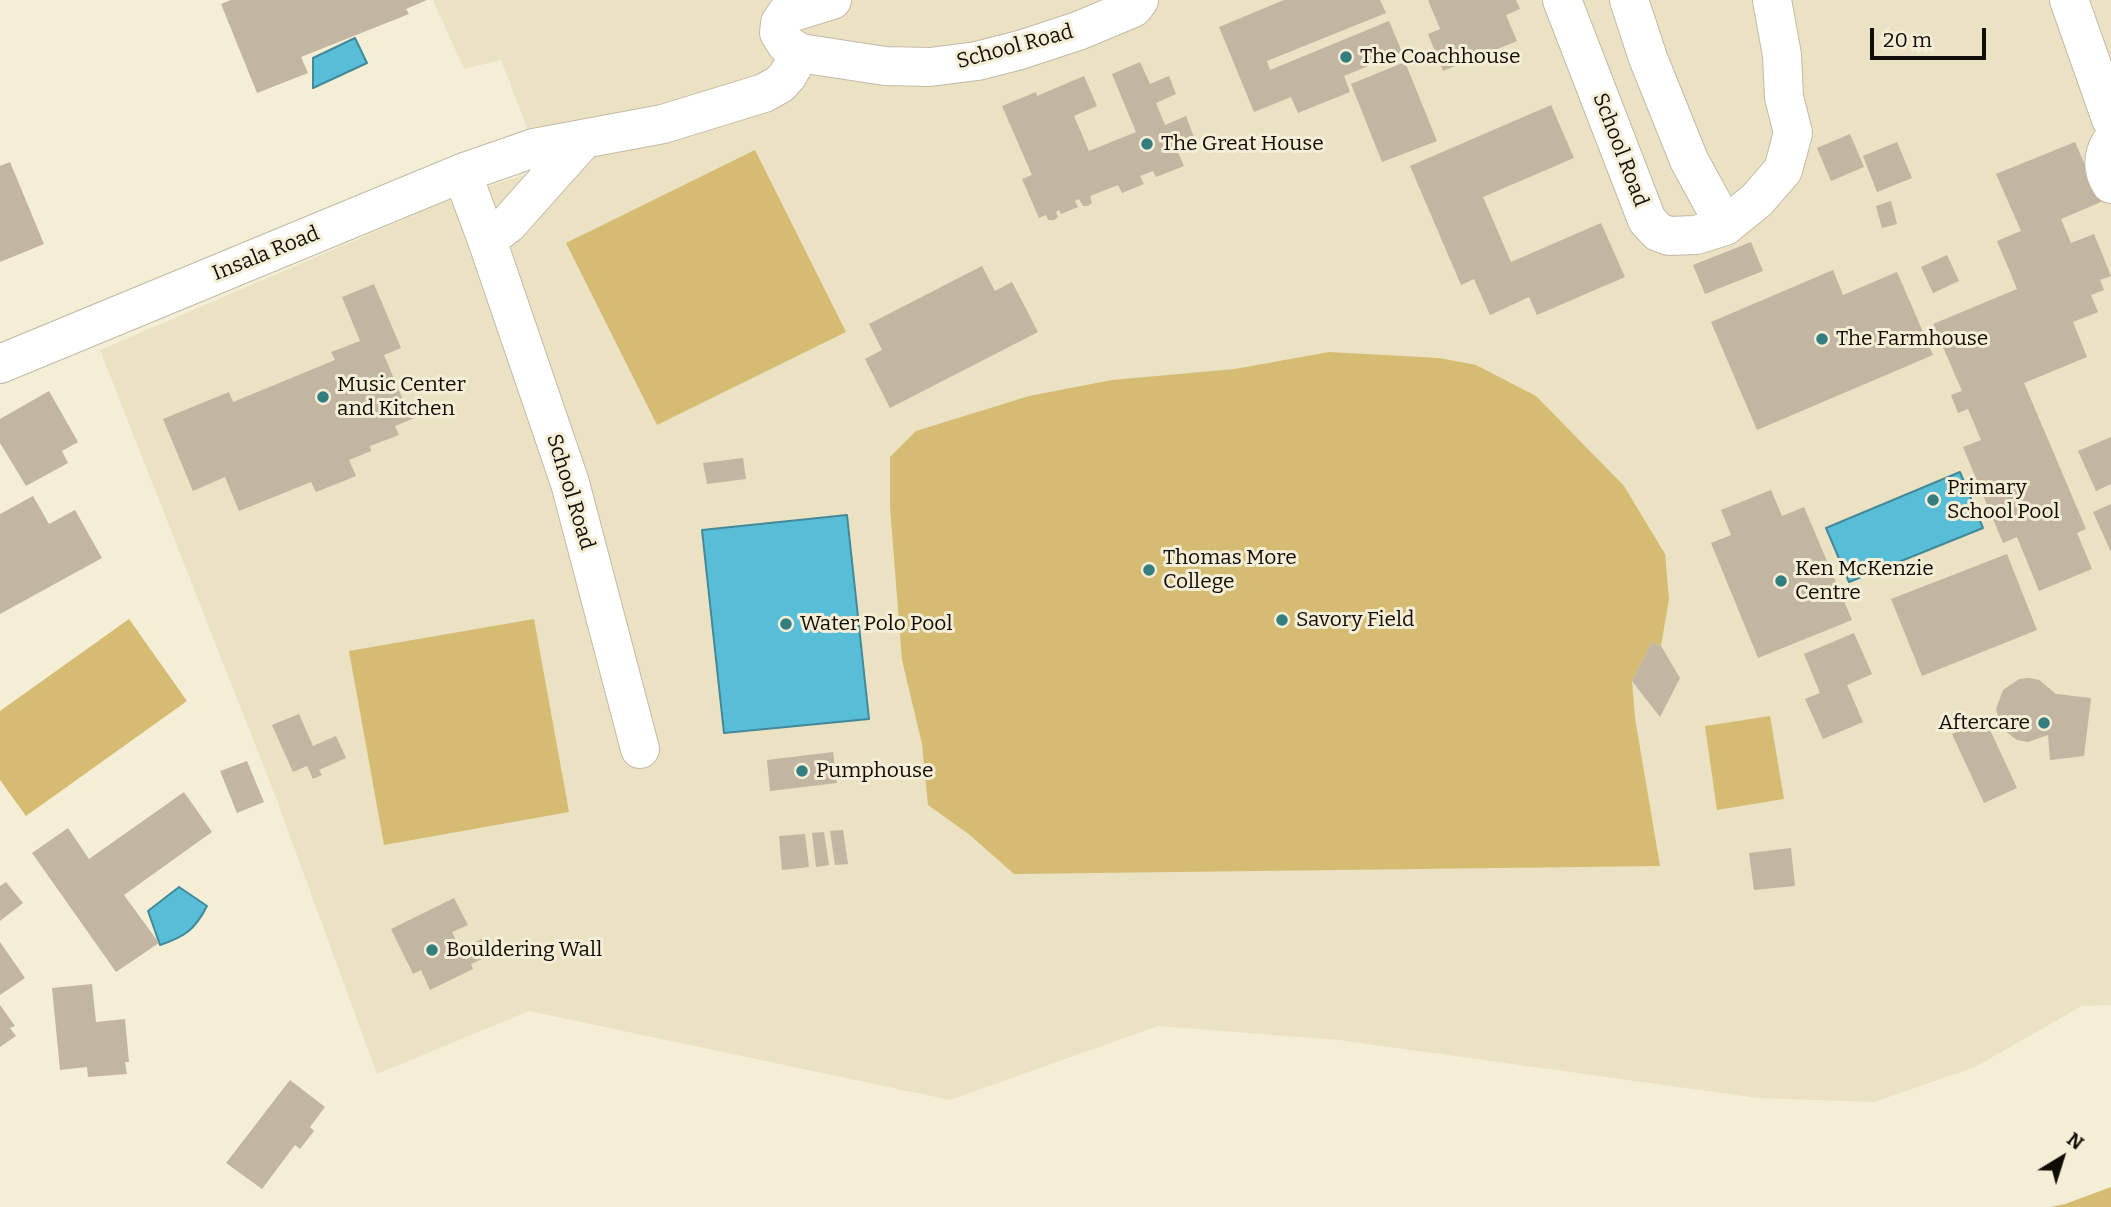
<!DOCTYPE html>
<style>
body{margin:0}
#map{position:relative;width:2111px;height:1207px;overflow:hidden;background:#f5eed7;font-family:Bitter,serif}
canvas{display:block}
.north{position:absolute;left:2027px;top:1123px;width:70px;height:70px;-webkit-text-stroke:5px #f5eed7;paint-order:stroke;rotate:38deg;font-size:19px;font-weight:700;line-height:28px;text-align:center;color:#100d06}
.north::after{content:'';display:block;margin:auto;width:24px;height:32px;background:#100d06;clip-path:polygon(50% 0,100% 100%,50% 72%,0 100%)}
.scale{position:absolute;left:1870px;top:28px;width:116px;height:32px;box-sizing:border-box;border:4px solid #100d06;border-top:0;padding-left:9px;font-size:21px;line-height:24px;white-space:nowrap;color:#100d06;-webkit-text-stroke:5px #f5eed7;paint-order:stroke}
</style>
<div id="map">
<canvas width="2111" height="1207"></canvas>
<div class="north">N</div>
<div class="scale">20 m</div>
</div>
<script>
const g = document.querySelector('canvas').getContext('2d');
g.lineJoin = 'round';
function fill(path, color) {
  g.fillStyle = color;
  g.fill(path, 'evenodd');
}
function strokePath(path, color, width, dash) {
  g.strokeStyle = color;
  g.lineWidth = width;
  g.lineCap = dash ? 'butt' : 'round';
  g.setLineDash(dash || []);
  g.stroke(path);
}
function label(font, color, halo, rows, align = 'center') {
  g.font = font + ' Bitter,serif';
  g.lineWidth = 6;
  g.setLineDash([]);
  g.textBaseline = 'middle';
  g.strokeStyle = halo;
  g.fillStyle = color;
  for (const [text, x, y, turn = 0] of rows) {
    g.save();
    g.translate(x, y);
    g.rotate((+turn || 0) * Math.PI / 180);
    g.textAlign = isNaN(turn) ? turn : align;
    if (halo) g.strokeText(text, 0, 0);
    g.fillText(text, 0, 0);
    g.restore();
  }
}
fill(new Path2D(`
 M433,0H2111V1005L2082,1006L1975,1067L1874,1102L1758,1098L1339,1040L1158,1026L950,1100L529,1011L377,1074L273,790L100,350L458,196L543,169L501,60L464,69Z`), '#ebe1c3');
fill(new Path2D(`
 M755,150L846,332L657,425L566,243Z
 M1329,352L1439,358L1476,365L1536,396L1624,486L1665,554L1669,599L1661,646L1652,642L1632,681L1635,718L1660,866L1014,874L970,835L928,805L922,744L902,660L890,507V457L916,431L1029,396L1112,380L1235,369Z
 M129,619L187,701L26,816L0,780V711Z
 M534,619L569,812L384,845L349,651Z
 M1770,716L1784,799L1717,810L1705,726Z
 M2111,1187V1207H2051L2065,1204Z`), '#d5bc72');
const water = new Path2D(`
 M355,38L367,63L313,88V58Z
 M1960,472L1983,528L1849,582L1826,528Z
 M847,515L869,719L724,733L702,530Z
 M179,887L207,906C195,930 184,937 160,945L148,911Z`);
fill(water, '#58bed8');
strokePath(water, '#428999', 2);
fill(new Path2D(`
 M231,0H427L406,9L409,14L301,57L308,73L257,93L221,4Z
 M1284,0H1380L1386,13L1267,61L1270,70L1389,21L1402,52L1344,76L1350,92L1298,113L1291,97L1254,112L1219,27Z
 M1428,0H1516L1520,9L1506,15L1517,41L1443,71L1428,34L1440,29Z
 M1140,62L1150,84L1169,76L1176,94L1156,103L1165,125L1186,116L1195,140L1176,148L1184,166L1156,177L1153,171L1140,176L1144,184L1122,193L1118,185L1090,196L1092,203L1088,206H1083L1079,199L1075,201L1078,207L1061,214L1059,210L1056,212L1058,217L1054,220H1048L1046,215L1039,218L1022,179L1032,175L1002,106L1036,92L1037,96L1084,76L1097,106L1074,116L1089,151L1136,132L1112,74Z
 M1405,62L1437,141L1382,162L1351,84Z
 M1551,105L1574,158L1483,197L1511,262L1601,223L1625,277L1537,315L1529,297L1490,315L1474,279L1461,285L1410,166Z
 M1850,134L1864,167L1831,181L1817,148Z
 M1897,142L1912,178L1877,192L1863,156Z
 M2075,142L2101,202L2061,219L2071,243L2094,234L2111,276L2100,280L2104,290L2091,295L2098,312L2073,322L2087,357L2024,383L2086,529L2077,533L2092,569L2039,591L2017,537L2003,543L1963,447L1981,440L1968,409L1958,413L1951,395L1962,391L1933,324L2017,289L1997,241L2021,231L1996,174Z
 M10,162L44,244L0,262V166Z
 M1891,201L1897,224L1882,228L1876,206Z
 M1751,242L1763,271L1705,294L1693,265Z
 M1947,255L1959,281L1933,293L1921,267Z
 M982,266L995,291L1012,282L1038,332L890,408L865,359L882,350L869,324Z
 M1833,270L1843,295L1897,272L1933,355L1757,430L1711,322Z
 M374,284L401,348L384,355L405,405L411,402L417,417L395,426L399,435L370,446L371,451L349,460L356,476L316,492L311,482L239,511L225,477L193,491L163,419L229,392L233,402L335,360L331,352L360,341L342,297Z
 M49,391L78,442L62,451L68,463L26,486L0,443V419Z
 M2111,437V484L2096,491L2078,451Z
 M743,458L746,479L707,484L703,463Z
 M1771,490L1782,516L1804,507L1852,620L1758,658L1711,543L1731,535L1721,510Z
 M33,496L49,524L75,510L102,558L0,614V514Z
 M2111,504V552L2093,512Z
 M2007,554L2037,630L1922,676L1891,599Z
 M1854,633L1872,674L1847,685L1863,722L1823,739L1805,699L1820,693L1804,654Z
 M1652,642L1661,646L1680,678L1660,717L1632,681Z
 M2029,678L2039,680L2056,694L2091,698L2084,756L2050,760L2048,735L2028,742L2017,740L2001,728L1996,709L2003,690L2019,679Z
 M299,714L313,746L336,736L346,758L319,770L322,775L313,779L307,766L293,772L272,725Z
 M1985,719L2017,788L1984,803L1952,734Z
 M833,752L837,783L770,791L767,760Z
 M247,761L264,802L237,813L220,771Z
 M184,792L212,832L124,895L159,943L116,972L32,853L68,828L89,859Z
 M843,830L848,864L835,865L830,831Z
 M824,832L829,865L816,867L812,833Z
 M805,834L809,867L782,870L779,836Z
 M1791,848L1795,886L1754,890L1749,853Z
 M6,882L23,903L0,921V886Z
 M454,898L468,925L452,932L460,949L484,938L491,955L471,964L473,969L430,990L421,970L413,974L391,929Z
 M0,942L25,978L0,995Z
 M92,984L96,1022L125,1019L129,1062H125L127,1074L88,1077L87,1067L60,1070L52,988Z
 M0,1005L15,1026L10,1028L16,1036L0,1047Z
 M290,1080L325,1107L310,1127L314,1131L300,1149L295,1145L262,1189L226,1163Z`), '#c2b5a2');
const minor = new Path2D(`
 M832,0L786,14L780,23L779,33L786,44L800,53L885,66L930,67L977,61L1020,50L1078,31L1133,8L1139,0
 M1562,0L1647,220L1658,232L1669,236L1696,235L1725,226L1757,200L1783,170L1793,133L1784,97L1782,55L1772,0
 M1629,0L1648,58L1689,160L1725,226
 M2069,0L2111,119
 M2111,142C2102,156 2102,170 2111,184
 M462,173L487,240L570,483L640,749
 M487,240L508,224L583,140
 M0,364L462,173L534,148L663,124L764,93L780,84L788,75L800,53`);
strokePath(minor, '#c2baa5', 40);
strokePath(minor, '#fff', 38);
for (const [x, y, r, color] of [
 [1346,57,7,"#357e7f"],
 [1147,144,7,"#357e7f"],
 [1822,339,7,"#357e7f"],
 [323,397,7,"#357e7f"],
 [1933,500,7,"#357e7f"],
 [1149,570,7,"#357e7f"],
 [1781,581,7,"#357e7f"],
 [1282,620,7,"#357e7f"],
 [786,624,7,"#357e7f"],
 [2044,723,7,"#357e7f"],
 [802,771,7,"#357e7f"],
 [432,950,7,"#357e7f"]
]) {
  const dot = new Path2D();
  dot.arc(x, y, r, 0, 2 * Math.PI);
  g.fillStyle = color;
  g.fill(dot);
  strokePath(dot, '#f5eed7', 2.5);
}
label('21px', '#100d06', '#f5eed7', [
 ["School Road",1015,47,-15],
 ["School Road",1620,150,69],
 ["Insala Road",266,254,-22],
 ["School Road",570,492,73]
]);
label('21px', '#100d06', '#f5eed7', [
 ["The Coachhouse",1360,57],
 ["The Great House",1161,144],
 ["The Farmhouse",1836,339],
 ["Music Center",337,385],
 ["and Kitchen",337,409],
 ["Primary",1947,488],
 ["School Pool",1947,512],
 ["Thomas More",1163,558],
 ["College",1163,582],
 ["Ken McKenzie",1795,569],
 ["Centre",1795,593],
 ["Savory Field",1296,620],
 ["Water Polo Pool",800,624],
 ["Aftercare",2030,723,"right"],
 ["Pumphouse",816,771],
 ["Bouldering Wall",446,950]
], 'left');
</script>
